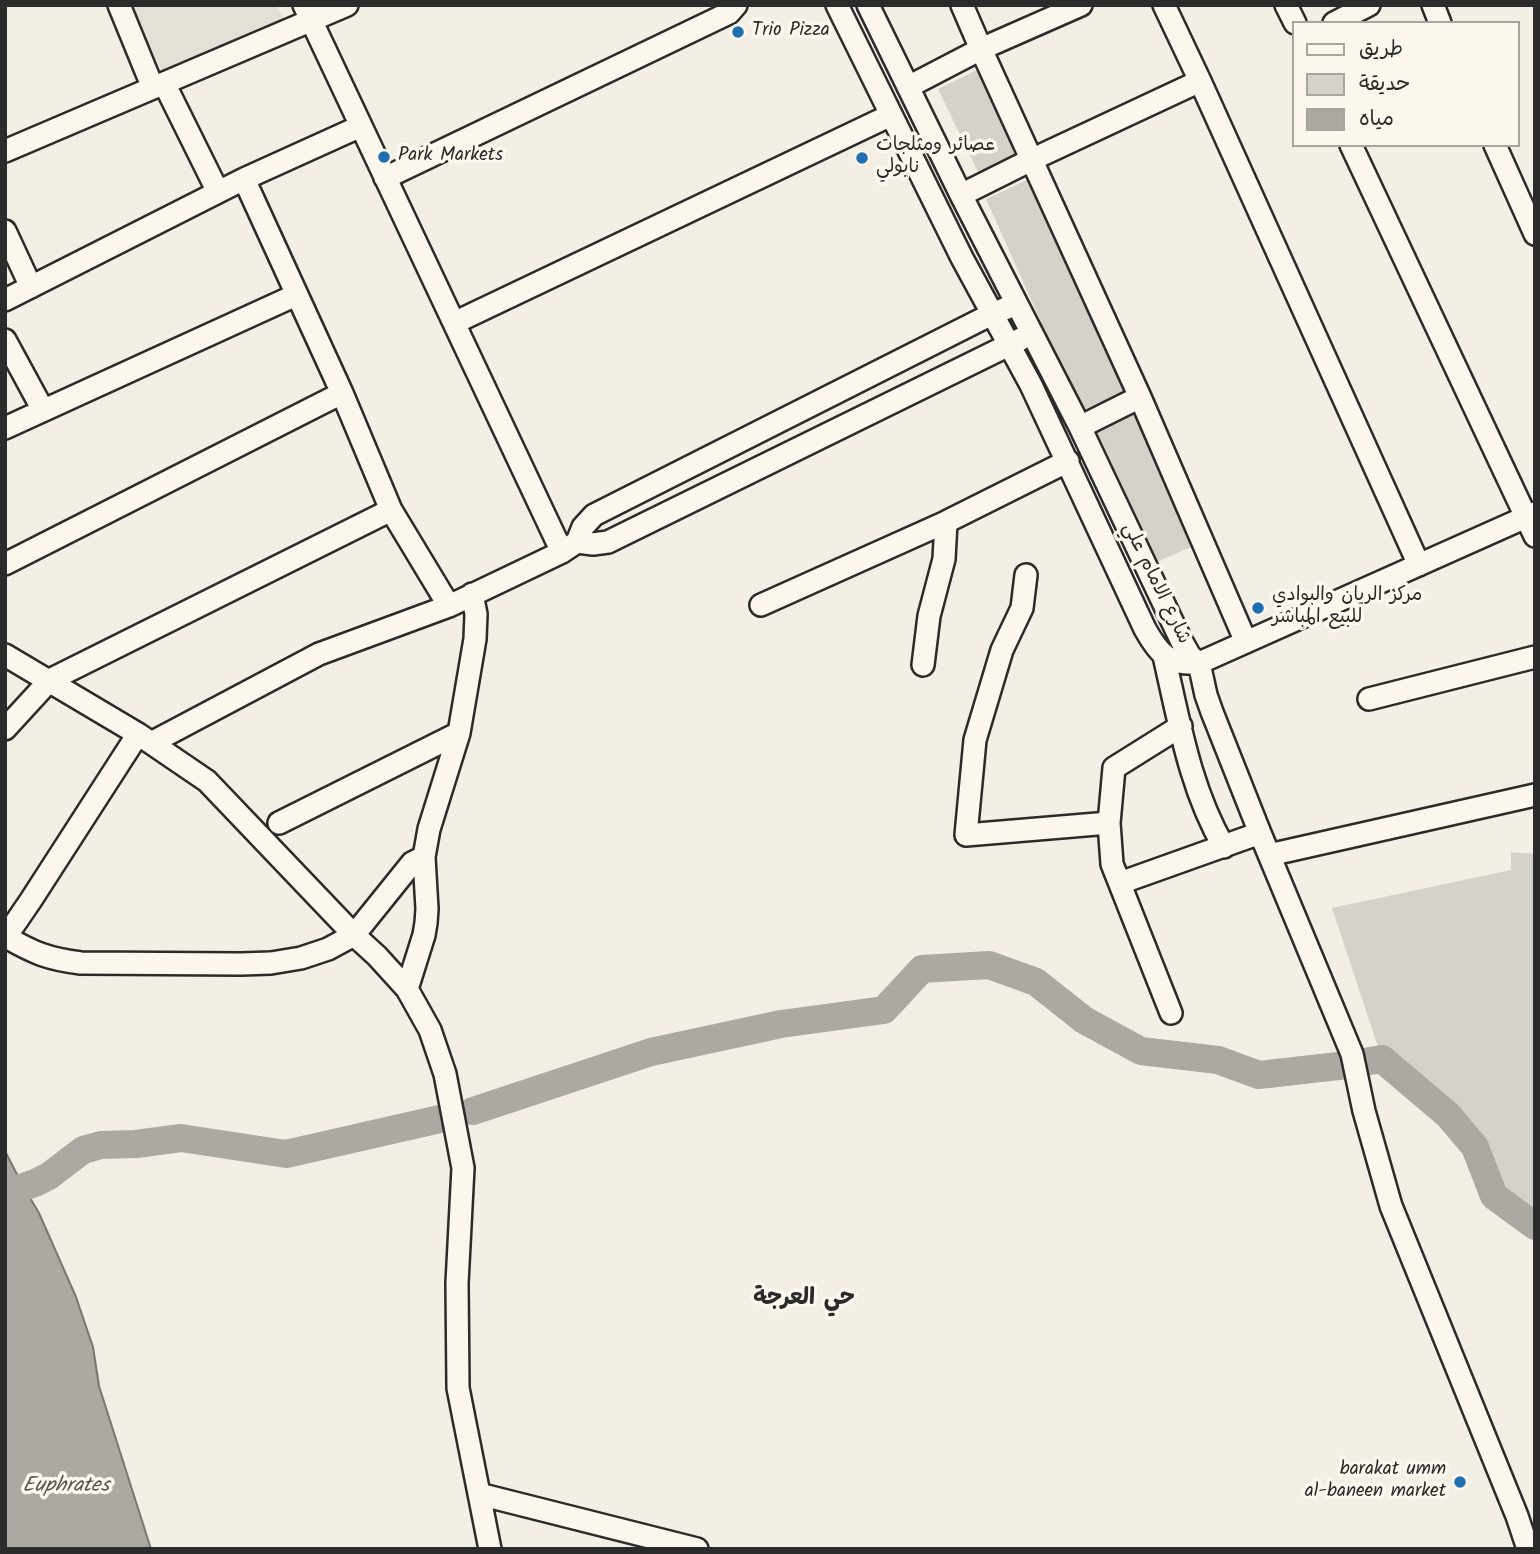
<!DOCTYPE html>
<meta charset="utf-8">
<style>
body{margin:0}
#map{position:relative;width:1540px;height:1554px;overflow:hidden;background:#f3efe4;font-family:Kalam,"Playpen Sans Arabic",sans-serif}
canvas{display:block}
.frame{position:absolute;inset:0;border:7px solid #2b2b2b;pointer-events:none}
.legend{position:absolute;left:1292px;top:21px;width:228px;height:126px;box-sizing:border-box;background:#fbf7ec;border:2px solid #a8a59f;margin:0;padding:9px 12px;list-style:none;font-size:21px;color:#2b2b2b}
.legend li{display:flex;align-items:center;gap:14px;height:35px}
.legend b{width:35px;border:2px solid #a8a59f}
</style>
<div id="map">
<canvas width="1540" height="1554"></canvas>
<div class="frame"></div>
<ul class="legend">
<li><b style="height:9px;background:#fbf7ec"></b>طريق</li>
<li><b style="height:19px;background:#d5d2c9"></b>حديقة</li>
<li><b style="height:19px;background:#aca9a2"></b>مياه</li>
</ul>
</div>
<script>
const g = document.querySelector('canvas').getContext('2d');
g.lineJoin = 'round';
function fill(path, color) {
  g.fillStyle = color;
  g.fill(path, 'evenodd');
}
function strokePath(path, color, width, dash) {
  g.strokeStyle = color;
  g.lineWidth = width;
  g.lineCap = dash ? 'butt' : 'round';
  g.setLineDash(dash || []);
  g.stroke(path);
}
function label(font, color, halo, rows, align = 'center') {
  g.font = font + ' Kalam,"Playpen Sans Arabic",sans-serif';
  g.lineWidth = 7;
  g.setLineDash([]);
  g.textBaseline = 'middle';
  g.strokeStyle = halo;
  g.fillStyle = color;
  for (const [text, x, y, turn = 0] of rows) {
    g.save();
    g.translate(x, y);
    g.rotate((+turn || 0) * Math.PI / 180);
    g.textAlign = isNaN(turn) ? turn : align;
    if (halo) g.strokeText(text, 0, 0);
    g.fillText(text, 0, 0);
    g.restore();
  }
}
fill(new Path2D(`
 M131,5H277L285,23L164,76Z`), '#e4e0d6');
fill(new Path2D(`
 M977,70L1018,156L980,176L938,89Z
 M1029,179L1127,391L1081,411L986,199Z
 M1132,411L1193,546L1152,564L1093,431Z
 M1511,852L1535,854V1226L1494,1196L1475,1147L1448,1115L1382,1059L1332,908L1511,870Z`), '#d5d2c9');
const water = new Path2D(`
 M5,1151L23,1186L39,1213L76,1297L93,1347L99,1386L151,1549H5Z`);
fill(water, '#aca9a2');
strokePath(water, '#787772', 2);
strokePath(new Path2D(`
 M1358,1063L1382,1059L1448,1115L1475,1147L1494,1196L1535,1226
 M473,1111L651,1052L781,1024L884,1010L922,969L989,965L1036,982L1084,1020L1141,1051L1218,1060L1259,1075L1347,1065
 M5,1193L35,1183L49,1176L83,1150L101,1145L136,1144L181,1138L286,1154L440,1119`), '#aca9a2', 28);
const minor = new Path2D(`
 M119,5L153,88
 M304,5L562,552
 M837,5L962,258L1031,385L1145,629C1159,654 1168,665 1199,663L1535,513
 M868,5L961,195L1080,427L1181,640L1190,656L1199,663
 M962,5L981,49L1140,397L1246,642
 M1164,5L1200,81L1419,565
 M1286,5L1295,23
 M1433,5L1440,23
 M1334,23L1369,5
 M164,83L218,192
 M908,87L981,49L1081,5
 M1351,145L1535,536
 M1495,145L1535,234
 M5,151L347,5
 M385,178L729,13L736,5
 M244,179L342,393L391,510L449,606
 M961,195L1031,160L1200,81
 M5,231L31,287
 M5,300L244,179L361,126
 M454,323L891,115
 M5,340L43,410
 M1080,427L1140,397
 M5,428L296,295
 M577,542L593,544L608,542L1021,339
 M5,564L342,393
 M1026,575L1022,608L1002,650L975,740L966,835L1109,823
 M761,605L946,522L1068,461
 M5,655L138,734L207,781L354,935L377,956L407,989L430,1030L445,1074L463,1168L457,1283L458,1388L490,1549
 M1164,656C1179,721 1190,789 1224,847
 M1199,663L1206,695L1212,712L1260,833L1352,1054L1364,1111L1391,1206L1517,1516L1528,1549
 M923,665L929,616L944,559L946,522
 M1369,699L1535,657
 M5,729L50,680L391,510
 M151,743L319,654L449,606L562,552L577,542L583,527L594,515L988,316L1016,304
 M279,823L459,733
 M1269,855L1535,795
 M1120,883L1260,833
 M6,937C34,953 48,959 81,963L241,964L271,963L301,958L328,949L354,935L412,863L424,857
 M5,938L31,900L138,734
 M407,989L424,935L426,923L427,909L424,857L429,829L459,733L475,639L476,614L472,594
 M1171,1013L1112,864L1109,823L1114,768L1181,726
 M479,1494L697,1549`);
strokePath(minor, '#2b2b2b', 26);
strokePath(minor, '#fbf7ec', 21);
for (const [x, y, r, color] of [
 [738,32,7,"#1f6fb2"],
 [384,157,7,"#1f6fb2"],
 [862,158,7,"#1f6fb2"],
 [1258,608,7,"#1f6fb2"],
 [1460,1482,7,"#1f6fb2"]
]) {
  const dot = new Path2D();
  dot.arc(x, y, r, 0, 2 * Math.PI);
  g.fillStyle = color;
  g.fill(dot);
  strokePath(dot, '#fbf7ec', 2.5);
}
label('19px', '#2b2b2b', '#fbf7ec', [
 ["Trio Pizza",752,32],
 ["عصائر ومثلجات",876,147],
 ["نابولي",876,169],
 ["Park Markets",398,157],
 ["مركز الريان والبوادي",1272,597],
 ["للبيع المباشر",1272,619],
 ["barakat umm",1446,1471,"right"],
 ["al-baneen market",1446,1493,"right"]
], 'left');
label('19px', '#2b2b2b', '#fbf7ec', [
 ["شارع الامام علي",1155,584,64]
]);
label('italic 21px', '#585755', '#fbf7ec', [
 ["Euphrates",66,1487]
]);
label('bold 23px', '#2b2b2b', '#fbf7ec', [
 ["حي العرجة",804,1300]
]);
</script>
